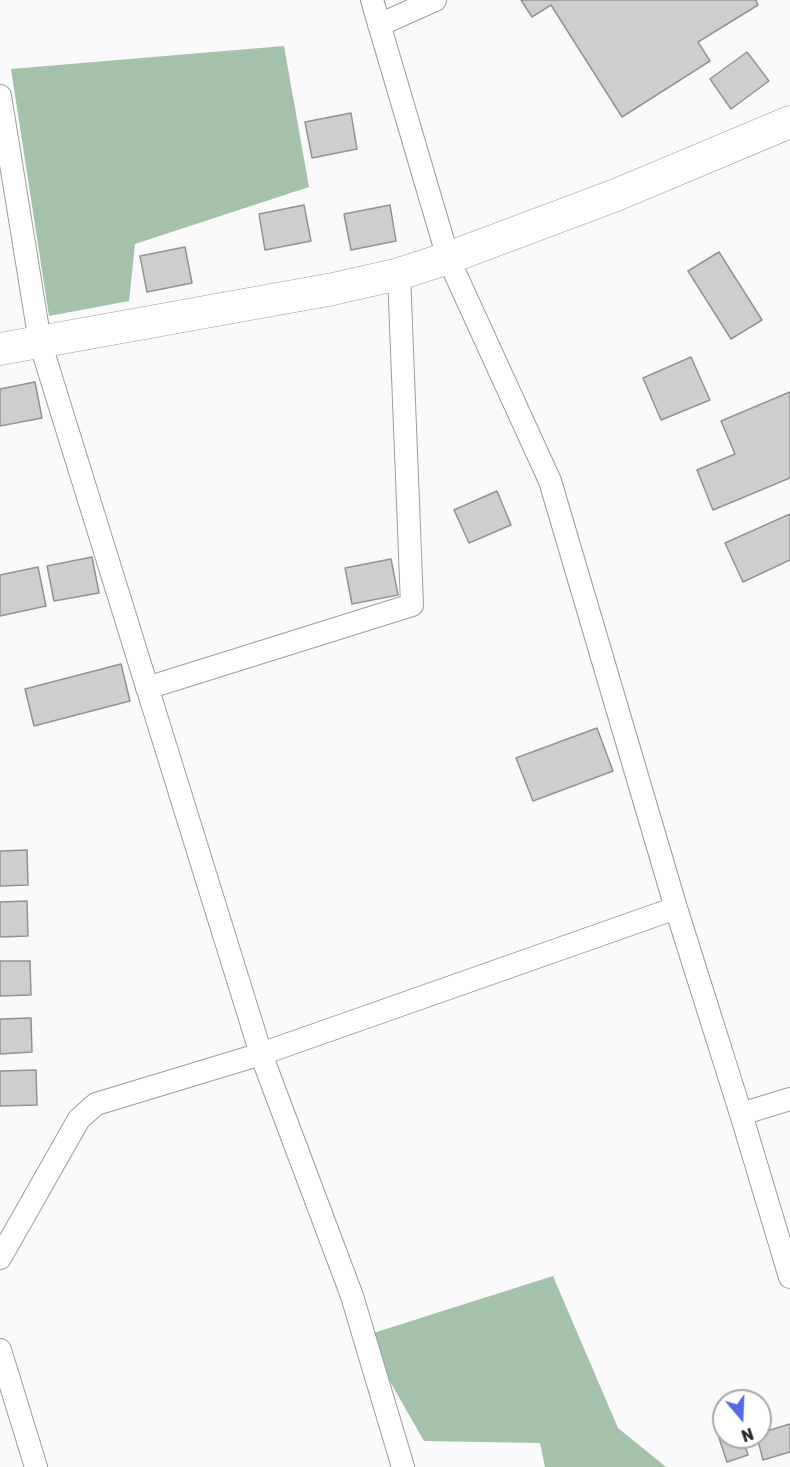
<!DOCTYPE html>
<style>
body{margin:0}
#map{position:relative;width:790px;height:1467px;overflow:hidden;background:#fafafd;font-family:Rubik,sans-serif}
canvas{display:block}
.north{position:absolute;left:712px;top:1389px;width:60px;height:60px;box-sizing:border-box;background:#fff;border:2px solid #a7a8a8;border-radius:50%;rotate:161deg;font-size:16px;font-weight:700;line-height:24px;text-align:center;color:#242525}
.north::after{content:'';display:block;margin:auto;width:21px;height:27px;background:#516ce1;clip-path:polygon(50% 0,100% 100%,50% 72%,0 100%)}
</style>
<div id="map">
<canvas width="790" height="1467"></canvas>
<div class="north">N</div>
</div>
<script>
const g = document.querySelector('canvas').getContext('2d');
g.lineJoin = 'round';
function fill(path, color) {
  g.fillStyle = color;
  g.fill(path, 'evenodd');
}
function strokePath(path, color, width, dash) {
  g.strokeStyle = color;
  g.lineWidth = width;
  g.lineCap = dash ? 'butt' : 'round';
  g.setLineDash(dash || []);
  g.stroke(path);
}
fill(new Path2D(`
 M284,46L309,187L135,244L129,301L49,316L11,69Z
 M553,1276L618,1428L666,1467H545L540,1443L424,1441L364,1336Z`), '#a4c1aa');
const building = new Path2D(`
 M521,0H756L758,5L698,42L710,61L622,117L551,5L532,17Z
 M747,52L769,81L731,109L710,79Z
 M351,113L357,149L312,158L305,122Z
 M304,205L311,241L265,250L259,214Z
 M390,205L396,241L351,250L344,214Z
 M185,247L192,283L147,292L140,256Z
 M719,252L762,320L731,339L688,271Z
 M691,357L710,400L661,420L643,378Z
 M35,382L42,418L0,426V389Z
 M790,392V478L713,510L697,470L735,454L721,421Z
 M497,491L511,525L469,543L454,510Z
 M790,514V560L743,582L725,543Z
 M92,557L99,593L54,601L47,566Z
 M391,559L398,595L352,604L345,568Z
 M38,567L46,606L0,616V575Z
 M121,664L130,701L34,726L25,689Z
 M597,728L613,771L533,801L516,758Z
 M27,850L28,885L0,886V851Z
 M27,901L28,936L0,937V902Z
 M0,961H30L31,995L0,996Z
 M31,1018L32,1052L0,1054V1019Z
 M36,1070L37,1105L0,1106V1071Z
 M790,1424V1452L763,1460L757,1437H760V1433Z
 M724,1436L742,1437L748,1455L727,1462L719,1438Z`);
fill(building, '#d0cecd');
strokePath(building, '#949291', 1.5);
const street = new Path2D(`
 M372,0L448,258L550,481L676,908L741,1114L790,1277
 M379,25L435,0
 M0,96L40,342L261,1054L352,1296L403,1467
 M147,688L412,605L399,274
 M741,1114L790,1099
 M0,1258L79,1119L96,1104L261,1054L676,908
 M0,1350L36,1467`);
const secondary = new Path2D(`
 M0,349L333,289L399,274L448,258L616,195L790,122`);
strokePath(street, '#9d9da0', 24);
strokePath(secondary, '#9d9da0', 33);
strokePath(street, '#fff', 22);
strokePath(secondary, '#fff', 32);
</script>
